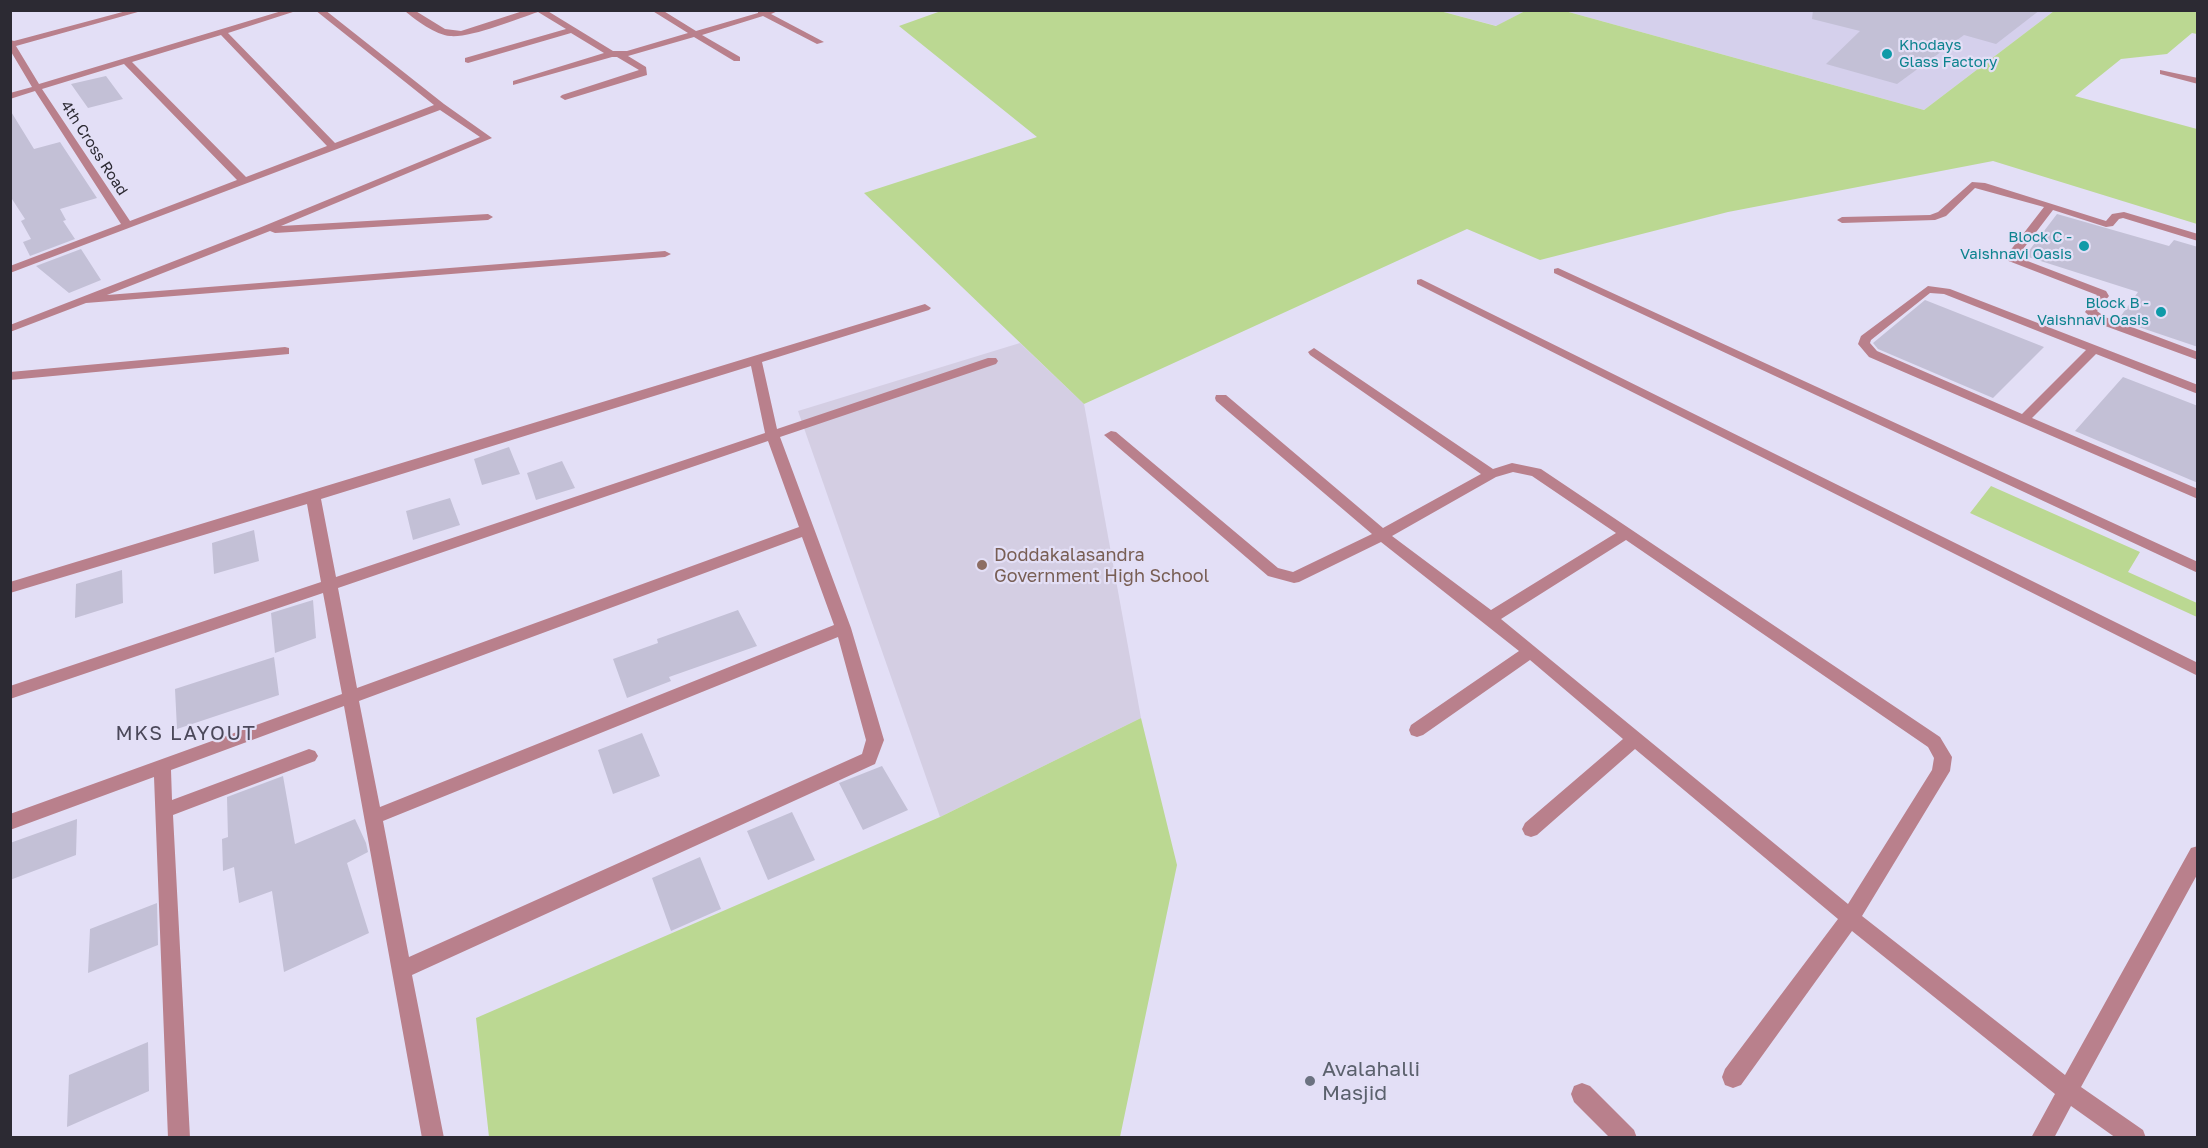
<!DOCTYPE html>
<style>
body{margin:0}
#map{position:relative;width:2208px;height:1148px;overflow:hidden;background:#e3dff6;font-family:"Golos Text",sans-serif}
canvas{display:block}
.frame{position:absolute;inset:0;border:12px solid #2c2a33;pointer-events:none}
</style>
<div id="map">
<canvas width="2208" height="1148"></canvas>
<div class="frame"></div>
</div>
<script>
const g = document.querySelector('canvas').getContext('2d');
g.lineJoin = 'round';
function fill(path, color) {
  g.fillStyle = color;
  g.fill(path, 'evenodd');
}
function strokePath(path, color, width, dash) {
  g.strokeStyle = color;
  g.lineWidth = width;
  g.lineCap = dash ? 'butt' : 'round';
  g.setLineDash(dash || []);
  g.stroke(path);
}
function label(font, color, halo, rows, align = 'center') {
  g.font = font + ' "Golos Text",sans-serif';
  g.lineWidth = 4.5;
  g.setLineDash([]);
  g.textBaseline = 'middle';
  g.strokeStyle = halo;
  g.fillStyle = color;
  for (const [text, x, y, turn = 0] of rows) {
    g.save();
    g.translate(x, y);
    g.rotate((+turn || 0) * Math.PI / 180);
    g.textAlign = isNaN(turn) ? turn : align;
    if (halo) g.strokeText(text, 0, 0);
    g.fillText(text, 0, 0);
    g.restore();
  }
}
fill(new Path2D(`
 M1440,11H1525L1497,26Z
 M1565,11H2054L1924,110Z`), '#d5d0ec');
fill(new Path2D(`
 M1020,343L1084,404L1141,718L940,817L798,411Z`), '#d4cee3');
fill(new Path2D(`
 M1440,11L1496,26L1525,11H1565L1924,110L2054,11H2197V34L2192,33L2167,54L2121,59L2075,96L2197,129V224L1993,161L1728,212L1540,260L1467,229L1084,404L864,193L1037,137L899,26L941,11Z
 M1991,486L2140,552L2128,572L2197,603V617L1970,513Z
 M1141,718L1177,865L1120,1137H489L476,1018L940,817Z`), '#bbd892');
fill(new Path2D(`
 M1813,10H2040L1996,44L1964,35L1897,84L1826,64L1860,31L1812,19Z
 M106,76L123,99L88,108L71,84Z
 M10,110L34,149L60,142L97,198L60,209L66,220L63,221L75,239L30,256L23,242L31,239L21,221L25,219L10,196Z
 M2057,214L2169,246L2174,240L2198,247V347L2118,320L2138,292L2025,256Z
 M81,249L101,280L69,293L36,266Z
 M1925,300L2044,347L1993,398L1878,349L1873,343Z
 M2123,377L2198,406V483L2075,431Z
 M509,447L520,474L482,485L474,459Z
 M562,461L575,488L536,500L527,473Z
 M450,498L460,525L413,540L406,511Z
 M254,530L259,561L214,574L212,543Z
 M122,570L123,603L75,618L76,584Z
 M313,600L316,638L275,653L271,613Z
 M738,610L757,646L669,677L671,681L627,698L613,659L658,643L657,639Z
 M274,657L279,695L177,729L175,689Z
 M642,733L660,776L613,794L598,750Z
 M882,766L908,810L863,830L839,783Z
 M283,776L295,844L355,819L366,843L368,852L347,863L369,933L284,972L272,891L239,903L234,867L223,871L222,839L228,837L227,797Z
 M792,812L815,860L768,880L747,831Z
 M77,819L76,855L10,880V843Z
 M700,857L721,909L671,931L652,878Z
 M157,903L158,945L88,973L90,929Z
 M148,1042L149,1091L67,1127L69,1075Z`), '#c3c0d6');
fill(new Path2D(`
 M130,10H145L16,46L39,84L285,10H299L228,33L335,143L434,105L315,10H325L444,104L492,138L281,226L488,214L493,217L488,220L275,233L270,231L107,295L665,251L671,254L665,257L86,303L10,332V325L259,228L480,137L440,110L10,273V266L121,224L35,91L10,99V93L32,87L10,50V40L14,41ZM221,35L327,146L246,177L132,62ZM124,64L237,180L130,221L42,89Z
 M414,10L445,29L461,31L526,10H546L613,51H627L688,33L651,10H662L696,31L758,13V10H780L771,14L824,42L817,44L763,16L702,35L740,57V61H734L694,37L628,56L646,67L647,75L565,100L560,97L562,95L639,70L617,57H612L513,85V81L604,53L571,33L468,63L465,62V58L566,29L538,12C517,19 471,38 450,36C436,35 415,20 405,11Z
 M2160,70L2198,78V84L2160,74Z
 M1972,182L1985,183L2106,221L2112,214L2124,212L2198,234V241L2123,218L2119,219L2113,226L2106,227L2053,210L2017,257L2106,291L2109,296L2097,311L2105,317L2198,352V360L2097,323L2085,312L2097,295L2006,260V256L2044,207L1975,188L1946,216L1935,220L1842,223L1837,220L1842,217L1930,215L1938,212Z
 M1558,268L2198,562V573L1554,273V269Z
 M1421,279L2198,663V676L1417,284V280Z
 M1928,286L1950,289L2198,385V394L2096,354L2032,418L2198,489V499L1869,357L1858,344L1861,336ZM1930,293L1944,294L2086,350L2022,414L1877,351L1870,343L1871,340Z
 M925,304L931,308L929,310L762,362L777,429L988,358H996L998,361L996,364L780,437L851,628L884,740L875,764L412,975L444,1138H422L344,706L171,770L172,800L309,749L315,751L318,756L315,761L173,815L190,1138H168L154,777L10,830V814L342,694L323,593L10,699V686L321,582L307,504L10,593V582ZM751,366L765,433L336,577L321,499ZM768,441L799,527L357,688L338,588ZM802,537L834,625L380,807L359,701ZM838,637L866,740L862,754L409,957L383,821Z
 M285,347L289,348V354L10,380V372Z
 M1314,348L1493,469L1512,463L1541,469L1940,737L1952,757L1950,771L1862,916L2065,1075L2191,848L2198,846V873L2081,1087L2143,1130L2146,1138H2116L2071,1106L2054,1138H2031L2055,1094L1852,931L1741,1085L1733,1088L1725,1085L1722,1077L1725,1069L1838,919L1635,749L1537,835L1531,837L1525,835L1522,829L1525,823L1623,739L1530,660L1423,735L1417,737L1411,735L1409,730L1411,725L1519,651L1381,542L1299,582L1294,583L1268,576L1104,435L1111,431L1116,432L1278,568L1293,572L1372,534L1216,401L1215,398L1216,395H1226L1383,528L1481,474L1310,355L1308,352ZM1513,472L1532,476L1616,533L1491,610L1392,536L1496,477ZM1626,540L1928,747L1934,758L1932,770L1848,904L1501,619Z
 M1582,1083L1590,1086L1634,1130L1637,1138H1610L1574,1102L1571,1094L1574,1086Z`), '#b9808c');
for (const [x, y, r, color] of [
 [1887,54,6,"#0f9aa8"],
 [2084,246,6,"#0f9aa8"],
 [2161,312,6,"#0f9aa8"],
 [982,565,6,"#8d6e63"],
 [1310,1081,6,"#6b7280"]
]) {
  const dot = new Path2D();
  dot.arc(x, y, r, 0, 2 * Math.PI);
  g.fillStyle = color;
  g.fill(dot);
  strokePath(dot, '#e3dff6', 2);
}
label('15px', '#0d838f', '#e3dff6', [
 ["Khodays",1899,45,"left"],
 ["Glass Factory",1899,62,"left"],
 ["Block C -",2072,237],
 ["Vaishnavi Oasis",2072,254],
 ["Block B -",2149,303],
 ["Vaishnavi Oasis",2149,320]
], 'right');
label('15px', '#2c2a33', '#e3dff6', [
 ["4th Cross Road",94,148,57]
]);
label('18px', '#785e54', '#e3dff6', [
 ["Doddakalasandra",994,555],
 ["Government High School",994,576]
], 'left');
g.letterSpacing = '1.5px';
label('20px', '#4b485a', '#e3dff6', [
 ["MKS LAYOUT",186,734]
]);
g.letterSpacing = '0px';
label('21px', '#5b616d', '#e3dff6', [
 ["Avalahalli",1322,1069],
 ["Masjid",1322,1093]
], 'left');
</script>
